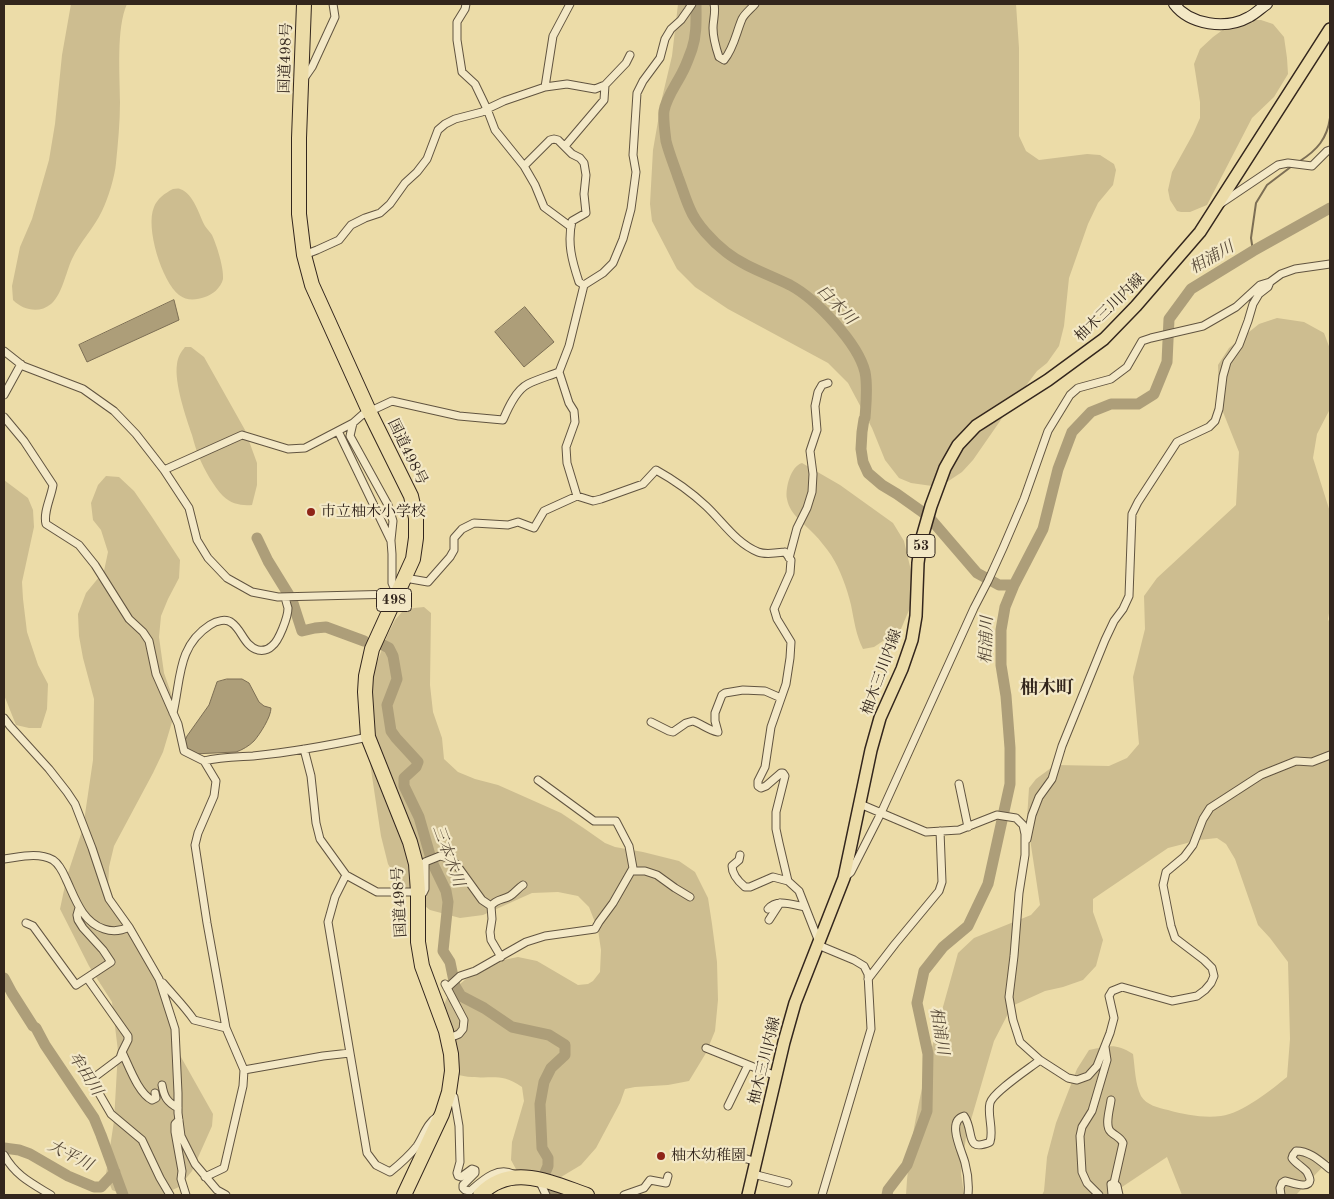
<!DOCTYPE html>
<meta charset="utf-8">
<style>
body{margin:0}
#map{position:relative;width:1334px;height:1199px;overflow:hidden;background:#ecdca8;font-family:"Old Standard TT",serif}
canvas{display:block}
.frame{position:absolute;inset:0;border:5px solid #33261d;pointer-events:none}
</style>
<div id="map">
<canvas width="1334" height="1199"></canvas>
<div class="frame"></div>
</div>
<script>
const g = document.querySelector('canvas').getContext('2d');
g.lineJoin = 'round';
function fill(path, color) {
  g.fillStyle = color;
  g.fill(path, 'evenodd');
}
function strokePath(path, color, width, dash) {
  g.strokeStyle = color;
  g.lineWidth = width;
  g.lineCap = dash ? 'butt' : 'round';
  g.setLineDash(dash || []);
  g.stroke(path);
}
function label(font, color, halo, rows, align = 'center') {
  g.font = font + ' "Old Standard TT","Noto Serif JP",serif';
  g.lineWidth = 4.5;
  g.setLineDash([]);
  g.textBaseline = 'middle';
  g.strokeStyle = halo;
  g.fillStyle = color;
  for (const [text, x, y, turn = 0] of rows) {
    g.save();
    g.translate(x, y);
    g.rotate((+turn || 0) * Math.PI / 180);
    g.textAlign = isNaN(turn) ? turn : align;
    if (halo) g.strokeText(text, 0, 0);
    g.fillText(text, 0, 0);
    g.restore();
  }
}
fill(new Path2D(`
 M71,4H127C116,28 120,75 120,102C120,122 118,143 116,163C115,176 108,199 102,211C94,228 80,242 72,259C66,272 62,295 51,304C39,314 23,310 13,300L12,286L20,247L32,219L49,160L55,124L62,55Z
 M678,4H1016L1019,48V136L1026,151L1039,160L1087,154L1100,155L1114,164L1116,170L1113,185L1098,203L1088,224L1069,278L1064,326L1059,346L1047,363L1037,371L1007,411L973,460L962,472L947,482L932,486L911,483L899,478L885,460L872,428L848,383L828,363L728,309L695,287L677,269L652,221L650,204L653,150L662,98L672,56Z
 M1248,20H1261L1273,24L1284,37L1287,58L1288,74L1274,97L1252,118L1207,205L1190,212H1181L1177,211L1170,200L1168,190L1172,172L1193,134L1200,118V102L1194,64L1200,49L1213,37L1228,26Z
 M173,189C175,189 178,188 180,189C194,194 199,215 205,226C207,229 210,232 212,235C217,246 224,268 223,279C221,288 212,295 205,297C196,300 187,301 179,295C162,282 145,227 154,207C157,199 165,193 173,189Z
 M1277,318L1304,322L1324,333L1330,349V409L1317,434L1313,458L1330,512V607L1328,619L1330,624V1159L1296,1195H1182L1167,1157L1110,1195H1042L1044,1191L1047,1157L1056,1123L1077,1069L1089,1050C1110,1046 1115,1043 1133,1054C1135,1068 1135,1084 1141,1096C1146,1105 1159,1108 1168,1110C1185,1115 1204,1118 1221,1116C1243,1113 1271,1090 1287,1077L1290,1039L1288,962L1270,938L1258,925L1235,859L1226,844L1217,838L1199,840L1168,848L1093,899V912L1103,940L1096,966L1083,980L1063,987L1045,991L1012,1006L994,1041L966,1137L961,1173L964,1195H906C911,1113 936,1033 958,953L974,938L1031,915L1040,905L1027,819L1029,788L1036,779L1055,765L1109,766L1127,758L1139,744L1133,677L1145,629L1144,596L1157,578L1236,505L1239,452L1219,402L1218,365L1229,348L1259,324Z
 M185,347H191L204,357L245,430L257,463V485L252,505C242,506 231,504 223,496C214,487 204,469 199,457C196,450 194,442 192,435C186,417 174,383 177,364C178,357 180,353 185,347Z
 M802,463L840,485L893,523L904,541L913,579L912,603L901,629L874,647L863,649C856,635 854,620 851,605C847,588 840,569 831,555C826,548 820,540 814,534C804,523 790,515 787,499C785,488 791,466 802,463Z
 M106,476L119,477L134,491L152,517L180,560L179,578L168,599L161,616L159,637L164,673L171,693L175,712L163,752L153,773L114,846L109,867L108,890L114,911L148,955L158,969L177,1050L213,1114L212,1126L192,1171L179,1187L161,1195H125L112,1190L106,1174L114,1121L118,1051L112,1002L89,966L60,909L67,876L83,828L93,760L94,699L83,658L79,636L78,614L86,593L104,571L108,552L101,530L93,520L91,503L98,485Z
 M4,480L28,498L33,510L34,527L22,582L23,599L27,632L38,665L48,684L47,709L41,728H29L16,725L4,695Z
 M424,607L431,613L430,685L433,712L442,738L444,759L458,772L475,779L498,785L561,813L585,829L605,843L615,847L643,852L679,861L695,872L708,898L712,924L717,962L718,1000L715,1031L706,1053L689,1081L668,1085L635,1087L625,1089L620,1103L596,1148L581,1165L561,1177L543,1179L517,1171L511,1160L512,1142L524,1101L522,1087C501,1073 494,1079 472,1077C466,1077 461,1075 456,1075L443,1007L449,993L466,979L486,968L503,960L518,957L537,961L578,985L588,984L593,981L600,972L601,950L598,930L589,907L578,896L558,892L532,893L483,915L460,918L430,910L403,889L388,864L381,836L364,723L370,681L387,636L395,620L402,612L414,608Z`), '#cdbd90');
const water = new Path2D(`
 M174,300L179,320L87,362L79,345Z
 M525,307L554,342L524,367L495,332Z
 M227,679H242L249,683L259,702L264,706L271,708C271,717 260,734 254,741C249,746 242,750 236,752L193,754L187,751L184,743L187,736L209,705L217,682Z`);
fill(water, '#ad9e79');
strokePath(water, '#7c6e54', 1);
strokePath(new Path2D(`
 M1300,161C1317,150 1327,139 1330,118
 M1253,251L1251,238L1256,203L1267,185L1292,166`), '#7c6e54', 2);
strokePath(new Path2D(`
 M696,4C696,19 697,34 692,49C689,57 686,66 682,73C676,85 666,98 664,111C663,118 665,133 666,141C669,153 674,165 678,177C682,187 685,198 690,209C696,224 713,242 726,252C745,267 768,274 790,285C816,299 858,343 865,372C868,387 866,403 865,418L864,419L862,432L861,449L863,462L868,473L882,485L897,494L928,516L977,573L999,585H1014
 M257,538L268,561L292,600L302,631L315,628L326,627L364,641
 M381,644L389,648L393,656L397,679L387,705L391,731L396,738L418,762L416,767L404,778V786L419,817L432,862L446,891L448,902L443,951L450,962L455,986L461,996L484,1008L512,1027L549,1035L565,1045V1055L551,1068L544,1082L540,1104L542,1148L548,1158V1166L545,1173
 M4,978L12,993L33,1026L36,1028L45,1045L94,1118L101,1135L123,1195
 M4,1148L19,1150L30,1154L68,1176L94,1187H101L115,1172
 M550,1191L555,1195
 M887,1195L888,1190L907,1165L927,1111L928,1054L917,1003L924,971L943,947L968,926L988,884L1010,784V748L1006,696L1001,665V630L1005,607L1014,585L1043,529L1058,469L1072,432L1091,412L1111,404H1138L1154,394L1167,362L1169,319L1191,289L1253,251L1330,208`), '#ad9e79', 11);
const street = new Path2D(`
 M466,4L465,9L457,22V40L462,72L475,84L487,109L495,130L524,166L535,185L544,207L571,227
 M714,4C716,12 713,20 713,28C713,38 716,48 719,57L724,60C734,48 736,33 742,19C745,13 751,9 755,4
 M303,80L312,67L335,17L333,4
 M545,87L553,36L570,4
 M565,146L604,100L605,85
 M524,166L550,140L554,139L558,140L572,154L580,158L584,163L586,175L584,194L586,213L572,221C567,243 572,261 579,282L584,285
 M1220,204L1278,165L1288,163L1312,166L1327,151L1330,150
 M304,255L317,250L339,240L351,225L365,218L380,213L390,204L405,183L417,172L427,159L438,130L445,124L455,119L482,112L487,109L504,101L545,87L567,84L595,89L605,85L626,63L630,55
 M4,351L23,366L83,389L114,411L136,434L164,470L189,508L197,540L208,558L227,578L252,592L278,597L397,594L392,583V554L391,541L338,431
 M4,395L21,364
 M4,417L24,441L53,485C51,498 43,512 46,524L79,545L95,565L129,619L143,632L149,641L156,674L178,724L184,751L204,761L216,781L214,796L198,833L195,845L207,923L226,1028L244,1070L243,1086L224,1168L205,1177
 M353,423L350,436L388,505L393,521L391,540
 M164,470L242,435L288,449L305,448L353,423L362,415L392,401L459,416L503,420C508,408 516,390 528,384C538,379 549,376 559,372
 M577,496L567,463L566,447L575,422L574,411L569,403L559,372L569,346L584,285L603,273L613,263L623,239L631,209L636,172L633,155L637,93L643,81L660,58L665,39L671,29L681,20L688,10L692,4
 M789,558L797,528L807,508L812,492L813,474L810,451L817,430L815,406L818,392L822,385L828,383
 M405,578L428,582L450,557L454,550V538L462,529L474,523L508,525L518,522L534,528L544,511L577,496L593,501L601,499L643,484L656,470C674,480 691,492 706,506C723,522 736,543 758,552C765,555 777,553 785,552L791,560L790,573L774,609L777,619L791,642L790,658L786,684L771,727L765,767L758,781V786L761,788L766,786L781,773H783L785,776L776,812V829L779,843L788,881L799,891L819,942
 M173,713C181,680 177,646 210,625C216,621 226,618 232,623C242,630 244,646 258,650C263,651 268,650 272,646C279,641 288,617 288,608C287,605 286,601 285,597
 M4,718L10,726L49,769L67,792L75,804L92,848L109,899L129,927L159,979L175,1029L178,1093V1113L181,1136L195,1164L217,1190L226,1195
 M651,722L669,731L673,732L686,723L693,721C702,724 708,730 718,732L715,721V713L722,695L725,693L743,690L765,691L781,698
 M304,749L311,776L316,823L320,839L346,875L377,892H418
 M204,761C220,757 237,757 253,756C292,752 331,745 368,737
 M959,784L968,827
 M860,804L926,832L959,830L997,815L1016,818L1023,825L1025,834V855L1019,893L1014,956L1009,997L1013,1020L1020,1042L1040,1060L1068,1078L1077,1080L1088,1076L1097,1066L1110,1033L1114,1018L1109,996L1112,991L1122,987L1172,1001L1197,996L1205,990L1211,983L1214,976L1212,968L1204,960L1175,938L1171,926L1163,885L1166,872L1184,857L1193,845L1203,819L1210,808L1261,775L1296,761L1312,762L1330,755
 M1027,839L1032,815L1039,797L1052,779L1062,746L1105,640L1114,621L1123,609L1129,596L1132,514L1138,502L1177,442L1209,427L1215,421L1219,409L1223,376L1227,362L1239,345L1248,321L1253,304L1259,294L1268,287L1270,282
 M740,855L739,860L732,866C732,874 739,882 745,887H750L773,877L788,881
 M4,859C20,857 38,852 53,860C59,864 63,872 66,879C75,898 82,922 104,929C113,932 121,931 129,927
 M632,871H645L657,875L675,888L690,897
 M346,875L335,897L328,922L350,1053
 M844,878L851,872L881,813L974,608L988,581L1003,548L1024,499L1048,431L1070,395L1078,388L1111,379L1127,367L1142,341L1151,338L1203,326L1236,307L1260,285L1270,282L1281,274L1295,269L1330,264
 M418,896L423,893L425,889V862L440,856L448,858L456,864L482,900L491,906
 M768,909C777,898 793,905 805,907
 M769,920L780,903
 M26,923L33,926L76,985L111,962L103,950L83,928L78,920L77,915L79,908
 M818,945L854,960L864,966L868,974L871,1029L822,1195
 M501,957L491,940L490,932L492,919L491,906C496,899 503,900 510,896C515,893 518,888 523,885
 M87,978L128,1036V1040L122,1052C129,1066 138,1093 152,1100L156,1098L155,1093
 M868,979L895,944L939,891L942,882L940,831
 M163,983C174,996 185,1007 194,1020L226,1028
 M445,984L464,1020L463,1029L459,1034L447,1039
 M447,988L460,976L475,971L526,942L545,936L595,929L599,922L613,903L633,868L629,846L616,821H594L538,780
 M706,1048L776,1076
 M122,1052L120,1058L92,1079L93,1083L111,1114L142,1140L160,1178L170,1195
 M244,1070L323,1056L350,1053L367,1153L376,1165L390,1172C400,1164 409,1156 417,1146C424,1135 427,1123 438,1116
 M162,1085C164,1097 167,1102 178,1108
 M449,1092L454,1097L459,1126L460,1162L457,1173L458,1176L461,1177L472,1169L475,1170V1173L463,1185V1188L465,1190L470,1191C482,1181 497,1166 513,1174
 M1111,1100C1110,1109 1104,1126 1111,1132C1117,1137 1120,1137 1123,1143L1114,1183
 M728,1106L748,1065
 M179,1120L175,1124V1132L182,1171L181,1179L186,1195
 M723,1152L757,1162
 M4,1155C16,1176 31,1183 51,1195
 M753,1174L788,1183
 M539,1180L546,1195
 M624,1195L644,1188L650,1180L666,1183L668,1176
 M968,1195C969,1184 968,1174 965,1163C962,1151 946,1121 964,1116C975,1131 964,1153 990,1142C994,1129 987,1115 990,1103C993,1092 1030,1068 1040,1060
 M1099,1195L1087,1183L1082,1172L1080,1136L1082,1127L1092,1111L1107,1060L1105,1047
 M1112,1195L1111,1184L1114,1183L1117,1186L1119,1195
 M1281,1195L1280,1188L1282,1183L1285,1181C1291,1182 1309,1190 1310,1180C1310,1178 1308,1174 1307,1172C1303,1167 1296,1164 1292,1158L1293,1155L1296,1151C1310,1151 1320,1161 1330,1169`);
const secondary = new Path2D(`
 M1174,4C1190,25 1226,30 1249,17C1255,14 1261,8 1267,4`);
const primary = new Path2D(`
 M748,1195L784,1042L795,1003L844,878L871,750L880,718L902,669L912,640L916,616L918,563L921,541L931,506L945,468L958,445L976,426L1048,380L1104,339L1136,306L1200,232L1330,29`);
const highway = new Path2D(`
 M304,4L299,138V214L304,255L312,285L369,411L411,496L416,518V538L413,559L372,649L366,676L365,692L368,737L410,842L416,864L418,892V942L422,966L446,1031L451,1054L452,1071L449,1092L442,1114L404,1195
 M480,1195C511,1162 552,1183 587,1195`);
strokePath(street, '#615440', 9);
strokePath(secondary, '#33261d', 12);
strokePath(primary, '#33261d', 14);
strokePath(highway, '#33261d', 16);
strokePath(street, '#f3e8c6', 7);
strokePath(secondary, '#f3e8c6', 10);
strokePath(primary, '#ecdca8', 11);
strokePath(highway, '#ecdca8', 14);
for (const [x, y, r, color] of [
 [311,512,5,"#8f2418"],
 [661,1156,5,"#8f2418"]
]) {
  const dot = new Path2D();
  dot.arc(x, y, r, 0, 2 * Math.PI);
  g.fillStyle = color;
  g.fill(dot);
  strokePath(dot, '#f3e8c6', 2);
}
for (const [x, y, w] of [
 [921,546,28],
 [394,600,35]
]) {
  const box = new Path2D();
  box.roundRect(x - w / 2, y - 11.5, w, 23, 4);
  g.fillStyle = '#f3e8c6';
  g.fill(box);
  strokePath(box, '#33261d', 1);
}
label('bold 14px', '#33261d', null, [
 ["53",921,546],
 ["498",394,600]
]);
label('15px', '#33261d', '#f3e8c6', [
 ["国道498号",286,58,-88],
 ["柚木三川内線",1110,308,-44],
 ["国道498号",407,452,64],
 ["柚木三川内線",882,672,-70],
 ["国道498号",400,902,-93],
 ["柚木三川内線",765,1061,-76]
]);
label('15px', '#33261d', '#f3e8c6', [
 ["市立柚木小学校",321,512],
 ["柚木幼稚園",671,1156]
], 'left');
label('italic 16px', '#584a39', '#f3e8c6', [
 ["相浦川",1212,258,-30],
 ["白木川",836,305,46],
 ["相浦川",987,640,-88],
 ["三本木川",448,856,70],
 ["相浦川",939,1031,81],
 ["牟田川",85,1074,57],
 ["大平川",70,1156,27]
]);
label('bold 18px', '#33261d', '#f3e8c6', [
 ["柚木町",1047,688]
]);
</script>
